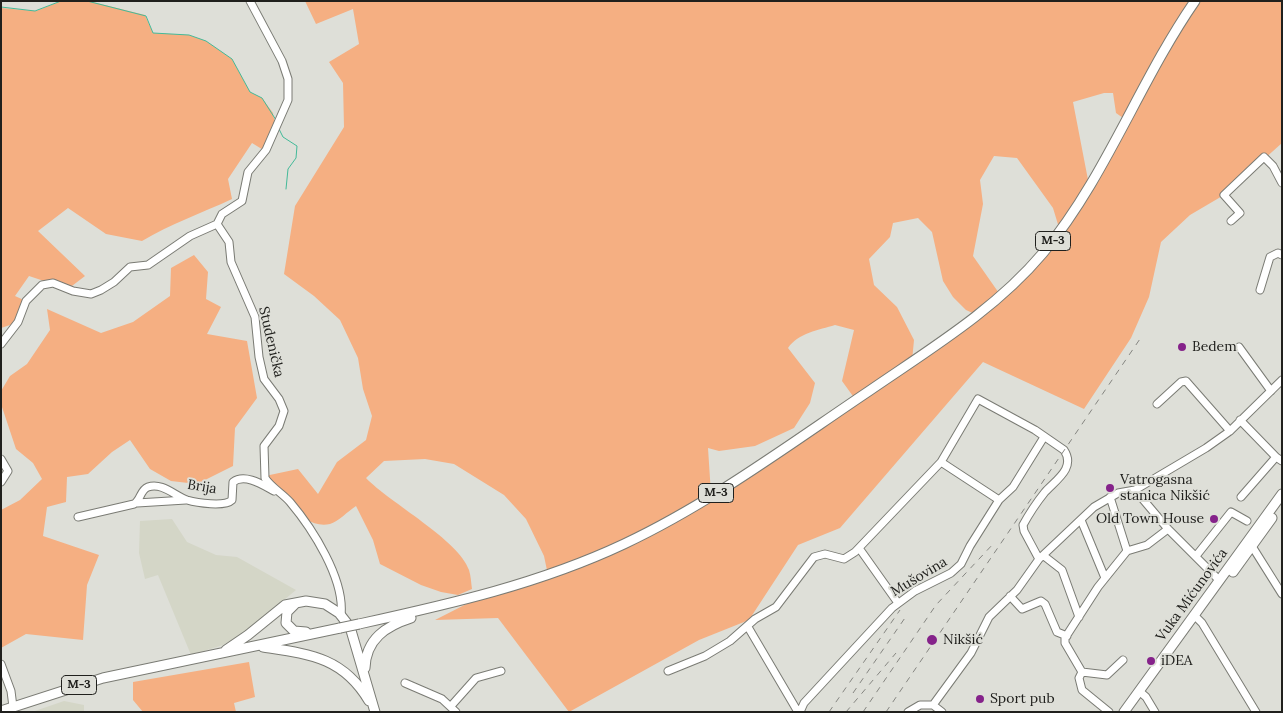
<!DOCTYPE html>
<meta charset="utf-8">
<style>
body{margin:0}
#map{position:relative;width:1283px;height:713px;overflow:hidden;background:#dedfd8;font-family:Lora,serif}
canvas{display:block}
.frame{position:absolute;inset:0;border:2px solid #20201d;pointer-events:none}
</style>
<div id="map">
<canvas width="1283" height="713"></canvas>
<div class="frame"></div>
</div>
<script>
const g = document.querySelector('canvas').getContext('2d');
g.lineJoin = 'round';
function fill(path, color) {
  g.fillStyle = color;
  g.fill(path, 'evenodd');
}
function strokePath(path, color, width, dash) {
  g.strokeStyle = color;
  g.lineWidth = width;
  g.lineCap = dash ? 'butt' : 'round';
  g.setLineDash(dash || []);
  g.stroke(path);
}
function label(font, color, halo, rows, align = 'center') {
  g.font = font + ' Lora,serif';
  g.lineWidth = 4;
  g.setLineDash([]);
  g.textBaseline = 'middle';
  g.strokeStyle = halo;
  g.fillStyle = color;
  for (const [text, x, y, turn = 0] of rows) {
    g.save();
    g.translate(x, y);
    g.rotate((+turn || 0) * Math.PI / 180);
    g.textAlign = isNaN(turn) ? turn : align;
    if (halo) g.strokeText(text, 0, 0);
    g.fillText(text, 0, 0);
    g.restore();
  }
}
fill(new Path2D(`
 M172,519L187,542L216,555L237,557L296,590L243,634L223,645L191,655L158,575L145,579L139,553L140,521Z
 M64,701L84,705V712H32Z`), '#d4d6c7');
fill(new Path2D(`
 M61,1H89L145,15L153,33L189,35L206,41L232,59L250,92L262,98L273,113L276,129L265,151L252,143L228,179L232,199C202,213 170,224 142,241L106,234L68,208L38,231L85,276L68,289L29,276L15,296L26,301L19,322L1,328V8L36,11Z
 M305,1H1282V143L1224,195L1190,215L1161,242L1149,297L1131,338L1084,409L983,362L840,528L798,545L749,620L699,640L569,712L498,618L435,620L484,595L548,575L544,556L526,519L504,495L454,464L425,459L384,461L366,478C390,503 459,540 469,570C471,576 471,583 472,589L458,595L441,592L421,585L380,564L373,540L356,506C348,511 338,522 330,524C302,530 281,494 265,476L298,469L318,494L337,462L366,440L372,416L363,389L358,358L340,320L314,296L284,274L295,206L344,127L343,83L329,62L359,44L353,9L316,24ZM1104,93H1113L1116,113L1126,120L1089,185L1073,102ZM994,156L1017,158L1053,208L1060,231L1001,296L973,256L983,204L980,180ZM918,218L932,232L943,281L953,297L966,310L977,315L912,361L914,340L897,307L874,285L869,259L890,237L893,223ZM835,325L854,330L842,381L855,399L711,494L708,448L719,451L755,446L794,428L810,403L815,383L788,348C798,333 819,330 835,325Z
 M194,255L208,272L206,299L221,307L207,334L247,341L257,398L235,428L233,466L197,484L171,481L150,469L130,440L112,452L88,474L67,477L66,502L47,507L43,536L99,555L87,585L83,640L26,634L1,648V510L20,500L42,479L33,463L16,449L1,404V391L10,376L27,364L50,330L47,309L101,333L133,322L170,296L171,268Z
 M249,662L255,697L234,703L236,712H143L133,700V682Z`), '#f5af82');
strokePath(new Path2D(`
 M87,1L146,16L153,33L189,35L206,41L232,59L250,92L262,98L276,120
 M1,7L35,11L61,1
 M279,129L283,137L297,146L296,158L288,169L286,189`), '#42b998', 1);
const minor = new Path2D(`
 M250,1L282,61L288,79V100L266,150L248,172L242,201L222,214L217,224L229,242L231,262L255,317L259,357L264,379L279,399L284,411L279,426L264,446L265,478C272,488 282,493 290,502C312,528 345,579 341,615
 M1265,158L1273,166L1282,183
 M1231,221L1240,213L1224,195L1264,157
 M1260,290L1270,257L1278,253L1282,255
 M1,344L18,322L26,301L42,285L53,283L73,291L91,294L101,290L114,282L130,267L148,265L190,236L217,224
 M1239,347L1271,391
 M1157,404L1181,382L1186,381L1230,431
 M1240,420L1276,457L1282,461
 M1,459L8,471L1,482
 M941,462L999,500
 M1135,490L1168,529L1219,580
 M1241,497L1276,457
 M137,503L186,500
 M78,517L134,504C141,500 140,490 148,487C162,482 175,496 187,500C197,503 225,507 232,500L233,482C245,473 263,485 274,491
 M1081,520L1105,578
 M1250,543L1282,594
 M859,548L898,603
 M1127,551L1147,545L1168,529
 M1044,556L1062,570L1079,617
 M1196,556L1231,512L1247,521
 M1010,596L1022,609L1041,601L1045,604L1057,632L1067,636
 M1194,615L1202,623L1256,712
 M748,627L798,712
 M1,664L11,691L13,707
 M668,671L705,656L730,641L755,619L776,607L814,557L825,554L844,559L855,552L941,462L978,399L1035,430L1064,450C1076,468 1056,480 1045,492C1037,502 1029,514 1023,525L1024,531L1039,559
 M1082,672L1065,643V638L1098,587L1127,551L1110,497
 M405,683L442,699L456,712
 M1139,691L1146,697L1155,712
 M933,705L971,653L989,617L1017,590L1039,559L1094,507L1118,493L1135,490L1206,448L1230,431L1282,380
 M933,705L942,712
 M451,706L476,678L501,671
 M800,712L804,703L892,608L915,591L951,573L961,564L970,546L999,500L1013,487L1044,437
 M908,712L920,705H933
 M1109,712L1082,690L1079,678L1082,672L1107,675L1123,660`);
const major = new Path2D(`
 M1233,572L1272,518
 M295,604L287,612L286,623L294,631L306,632
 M359,624C450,604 539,584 624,544C711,503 790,444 869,391C930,349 995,310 1043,253C1106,177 1139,82 1195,1
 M263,647C309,654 343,657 369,701
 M226,650L248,635L285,605L306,601L325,604L339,613L350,627L375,712
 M365,668C366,639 386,626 411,618
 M1,711L103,678L340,628
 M1124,712L1282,494`);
strokePath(minor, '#7a7b74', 9);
strokePath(major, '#7a7b74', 11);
strokePath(minor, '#fff', 7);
strokePath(major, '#fff', 9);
strokePath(new Path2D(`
 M853,693L907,615
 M829,712L900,610
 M846,712L896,653
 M863,712L936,605L994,543
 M886,712L1142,336`), '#858580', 1, [6, 6]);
const majorBridge = new Path2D(`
 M340,628L359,624`);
strokePath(majorBridge, '#7a7b74', 11, []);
strokePath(majorBridge, '#fff', 9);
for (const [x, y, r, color] of [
 [1182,347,5,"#85228a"],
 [1110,488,5,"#85228a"],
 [1214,519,5,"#85228a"],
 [932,640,6,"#85228a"],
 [1151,661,5,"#85228a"],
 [980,699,5,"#85228a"]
]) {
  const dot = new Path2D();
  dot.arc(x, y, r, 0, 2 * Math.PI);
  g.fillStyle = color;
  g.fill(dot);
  strokePath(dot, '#dedfd8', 2);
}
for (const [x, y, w] of [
 [1053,241,35],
 [716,493,35],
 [79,685,35]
]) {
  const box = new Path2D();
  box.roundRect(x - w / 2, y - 9.5, w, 19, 4);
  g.fillStyle = '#dedfd8';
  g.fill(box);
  strokePath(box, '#20201d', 1);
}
label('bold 12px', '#20201d', null, [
 ["M-3",1053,241],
 ["M-3",716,493],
 ["M-3",79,685]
]);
label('14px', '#20201d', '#dedfd8', [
 ["Studenička",271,342,77],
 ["Brija",202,487,9],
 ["Mušovina",919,577,-31],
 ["Vuka Mićunovića",1192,595,-54]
]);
label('14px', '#20201d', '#dedfd8', [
 ["Bedem",1192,347],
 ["Vatrogasna",1120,480],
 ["stanica Nikšić",1120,496],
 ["Old Town House",1204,519,"right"],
 ["Nikšić",943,640],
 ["iDEA",1161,661],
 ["Sport pub",990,699]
], 'left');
</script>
